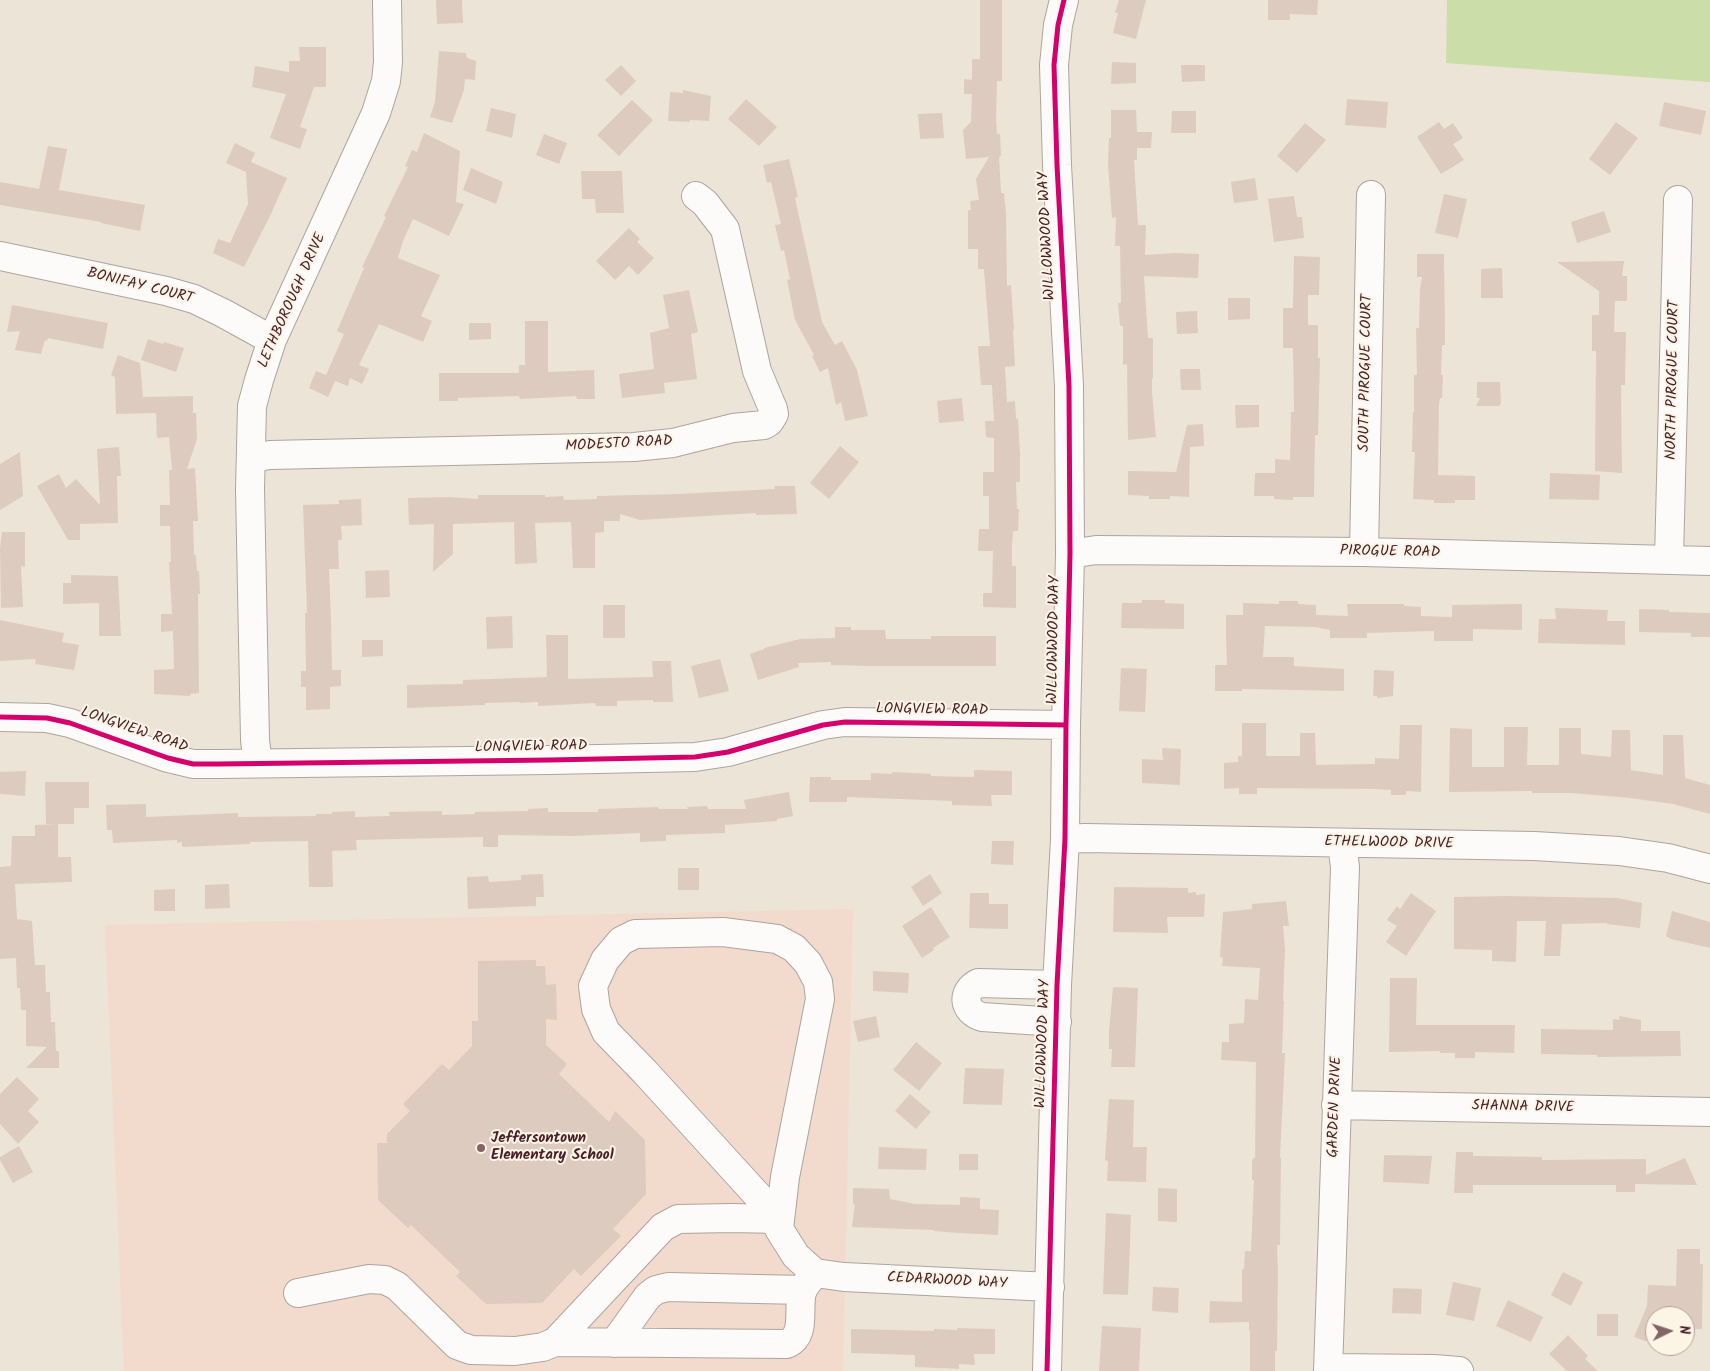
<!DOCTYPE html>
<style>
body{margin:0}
#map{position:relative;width:1710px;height:1371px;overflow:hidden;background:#ece4d6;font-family:Kalam,sans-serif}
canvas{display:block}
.north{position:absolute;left:1645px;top:1306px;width:50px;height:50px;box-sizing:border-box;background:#fcf5e5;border:1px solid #b59f9b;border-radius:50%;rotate:86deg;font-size:14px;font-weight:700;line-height:20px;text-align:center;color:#4a1f2b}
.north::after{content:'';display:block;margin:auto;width:18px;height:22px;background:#836467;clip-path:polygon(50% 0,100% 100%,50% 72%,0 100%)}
</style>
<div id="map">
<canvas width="1710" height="1371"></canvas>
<div class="north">N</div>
</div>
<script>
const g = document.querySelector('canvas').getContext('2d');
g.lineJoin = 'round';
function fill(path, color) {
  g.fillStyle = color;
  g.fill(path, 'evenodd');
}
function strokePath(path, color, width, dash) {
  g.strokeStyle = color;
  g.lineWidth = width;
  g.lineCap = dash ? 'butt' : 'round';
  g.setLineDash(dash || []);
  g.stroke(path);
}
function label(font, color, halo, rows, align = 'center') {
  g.font = font + ' Kalam,sans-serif';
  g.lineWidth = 4;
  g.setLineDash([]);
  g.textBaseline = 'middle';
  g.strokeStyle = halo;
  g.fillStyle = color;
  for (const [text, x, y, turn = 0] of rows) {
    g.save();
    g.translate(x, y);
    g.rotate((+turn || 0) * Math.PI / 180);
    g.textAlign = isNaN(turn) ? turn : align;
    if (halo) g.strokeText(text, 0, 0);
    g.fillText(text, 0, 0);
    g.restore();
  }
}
fill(new Path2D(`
 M853,909L843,1371H124L105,925Z`), '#f2dacc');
fill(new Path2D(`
 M1447,0H1710V82L1446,63Z`), '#cbdda8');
fill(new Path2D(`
 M436,0H462L463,23L437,24Z
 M980,0H1002V81H997L996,118L997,134H1000L1001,156L999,157L1001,193H1004L1006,212L1007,286L1011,285L1014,330H1013L1015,366L1005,367L1007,402L1015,401L1016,419L1018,418L1020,454V482H1016L1017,509H1019L1018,531H1013L1012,547V566H1016V608L983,607V593H992L993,551H978L979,529H989V496H983V472H994V438L986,437L985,421H994L992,385H981L978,346H990L984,269H978V249H968V210H971L970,201L979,200L976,179L989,157L966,159L963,130L971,122L972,94H964V79L972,80V59H980Z
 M1119,0H1146L1136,39L1113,33L1118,13H1115Z
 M1268,0H1318L1317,15L1290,14V20H1268Z
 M299,47H326V87H314L300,127L307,129L300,149L270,138L286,94L252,87L255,66L289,72V61H300Z
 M439,51L466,53L467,58L476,61L475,80L465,79L464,90L452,123L430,117L435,102Z
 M1112,62L1136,63V83L1111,84Z
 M621,65L636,81L621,96L605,80Z
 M1181,65H1205V81L1182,82Z
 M683,90L711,96L709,121L690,120V122L668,121L670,92L683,93Z
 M746,99L777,127L759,146L728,119Z
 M1347,99L1388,102L1386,128L1345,125Z
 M632,100L653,120L619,156L597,135Z
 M1664,102L1706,111L1701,135L1659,126Z
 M491,108L516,114L512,138L486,131Z
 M1111,110H1136L1137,132H1152L1151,148H1137V160H1134L1138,225H1146L1145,255L1174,253L1199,254L1198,278L1144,276L1148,338H1153V378H1152V392L1156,437L1128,440L1127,364L1123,365V326H1120L1118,303H1121L1120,246H1115L1116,217L1112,218L1108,164L1109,138H1111Z
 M1172,111H1196V133H1171Z
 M942,113L944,138L920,139L918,114Z
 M1439,122L1444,129L1453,123L1463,138L1453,144L1464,160L1441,174L1417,137Z
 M1616,122L1638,138L1610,175L1589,159Z
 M1305,123L1326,140L1297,173L1277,156Z
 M424,133L460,151L456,202L464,204L449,236L413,219L403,241L398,258L440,275L421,316L432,321L423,342L379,324L359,365L369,369L362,384L350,378L348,386L335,381L328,397L309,388L316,371L326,375L344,334L337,331L364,268L362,267L386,217L384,216L408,167L405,166L412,150L417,152Z
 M544,134L567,143L559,164L536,155Z
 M235,143L255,153L251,162L287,178L270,216L244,267L213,253L218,239L230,243L248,204L246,172L226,163Z
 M48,146L67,149L59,190L145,205L140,231L101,223V222L0,205V182L39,189Z
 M789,159L798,197L795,198L822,322L835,345L842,341L857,370L868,416L845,421L841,402L836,405L828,368L820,372L812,356L814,355L795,320L787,280L790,279L784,250L781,251L775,225L781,224L771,182L767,183L763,165Z
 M471,168L503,182L496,204L463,190Z
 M581,171H622L624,213H596L595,199H582Z
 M1255,178L1258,200L1234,203L1231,182Z
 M1444,194L1467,199L1458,238L1435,233Z
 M1294,196L1297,217H1302L1304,238L1274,242L1268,199Z
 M1604,211L1611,232L1577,243L1571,222Z
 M629,228L640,239L637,242L654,258L638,275L629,266L615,280L596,261Z
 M1417,254H1444L1445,333V345H1442L1441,375H1443L1442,398H1440L1439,405L1438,475L1475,476V500H1455V503H1434V500L1413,499L1415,452H1412L1413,412H1414V375H1417L1416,328H1419L1420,289L1422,277H1417Z
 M1294,256L1320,257L1319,295H1308V325H1318V358H1320L1318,435H1315L1314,497H1293V500L1274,499V496H1254L1255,473H1275V459L1290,460L1291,412H1294L1293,348H1283V308H1293Z
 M1624,261L1622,276H1627V301H1615L1614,332H1626L1625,385H1621L1622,473L1595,471L1596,351H1592V315H1599V291L1557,262Z
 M1502,268L1503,298H1481V269Z
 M689,290L698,332L691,334L697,379L664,383L665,393L622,398L619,374L654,369L650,333L669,328L663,295Z
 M1228,298H1250V319L1228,320Z
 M12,305L108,323L103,349L48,338L47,341L45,340L41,354L15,350L20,331L7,332Z
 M1197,311L1198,333L1177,334L1176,312Z
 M525,321H548V372L594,370L595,399H577L576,396L520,399L519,396L458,398V401H439V373H519V365H525Z
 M469,323H491V339L469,340Z
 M148,339L163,344L164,342L184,348L176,372L141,360Z
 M118,355L140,363L143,397L193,396V413H196L197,439L187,469L195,468L198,521H193L194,555H196L197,571H199L200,594H198L199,693L190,694V696L154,694V670L174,669L173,631L161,632V614H172L169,562H171L170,526H160V505H170L169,470H172L169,437L157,438L156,413L116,414L115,377L111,375Z
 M1180,369H1200L1201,390H1181Z
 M1477,382H1500L1501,404H1500V406H1476L1480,398H1477Z
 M962,398L964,421L939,423L937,401Z
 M1235,405H1259V427L1236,428Z
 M1203,424L1204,446L1190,447L1189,497L1170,496V499H1149V496L1128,495V471L1176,472L1187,425Z
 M840,446L859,462L829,499L810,483Z
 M119,447L121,476H117L118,523L80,524V540H68L37,486L59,474L66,488L76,479L100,505L97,449Z
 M20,452L23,496L0,510V464Z
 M1550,473L1600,475L1599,500L1549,499Z
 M774,486H795L797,514L756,515V513L640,520L620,514V521H604V532L595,533V568H573L571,522L535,523L537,563L515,564L514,522L484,523L453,524V554L433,572L434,524L409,525L408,498L449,497L478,499V495H545V497L563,496L564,500L597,499V496L679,494L775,489Z
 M361,499L362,525L341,526L342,540H338L339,569H329L331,617L332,670H341V686L330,687V709L306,710V687H301V671H306L305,613H307L303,505L339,504V500Z
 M2,532H25V567L21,566L23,607L1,608L0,548Z
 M389,570L390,597L366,598L365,571Z
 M71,575L118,576L121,636H99V603L63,604V583H71Z
 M1142,600H1165V603L1184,604V629L1121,628L1122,603H1142Z
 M1279,601H1298V604L1316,605V615L1348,616L1347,604H1404V606L1421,607V616L1452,617V605L1522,604V630L1473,629V641H1434V631L1367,633V638H1330V630L1315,627L1265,626L1263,657H1294V666L1344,669V691L1242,689V691H1215V665H1227L1226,638V615H1243V603L1279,604Z
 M603,605H625V638H603Z
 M1555,608L1608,610L1607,621H1625V645L1538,643L1539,619H1556Z
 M1639,609L1669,610V612L1710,613V637H1691V633L1639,632Z
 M512,616L513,648L487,649L486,617Z
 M0,620L64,633L62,642L79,645L74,670L35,664L36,659L0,661Z
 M835,627H851V630H885L886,639H931V636H996V666H871L831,665V662L798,663L799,667L758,680L750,654L764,649V648L800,639L835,638Z
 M546,635H568V679L653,677L652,661H671L673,702H653V700L617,701V706H596L595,703L538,706V702L520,703V702L485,703V705L407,708V685L463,684V680L547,677Z
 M362,640H383V656L362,657Z
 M720,659L729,691L699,698L691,666Z
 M1121,668L1147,669L1145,712L1119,711Z
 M1374,670L1394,671L1393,696L1377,698V696H1373Z
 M1242,723H1266V756H1300V733H1315L1316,765L1375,764V758L1399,759L1400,725H1422L1421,792L1406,791V795H1391V790L1374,789L1257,788V794H1239V788L1224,789V763L1238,762V756H1242Z
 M1504,727H1528L1527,765H1559V728H1581V754L1611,757L1612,730H1630L1631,770L1663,775V735H1683L1685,778L1710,785V814L1673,804L1630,798L1572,793H1532V791L1449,792L1450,728L1472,729V767H1504Z
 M1162,748L1181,749L1180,785L1142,783V759L1163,760Z
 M974,770L1012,771V795H991L992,806L952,805V801L847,797V802H809L810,777H831V780H871V773L892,774V772L931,774V776L974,777Z
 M26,771L25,796L0,794V772Z
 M45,782H89V808H74V824H46Z
 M789,792L793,816L777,819V821L725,825V833L666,835V841L640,842V833L572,836L498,835V847H483V837L356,840L357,850L332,851L333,887H309L308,841L250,842V844L182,847V842L177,843V840L113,843L112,830H107L106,805L146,804V817L238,813V817L316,816V814H332V812L355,811V817L390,816L389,812L442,811V815L475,814V812L528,811V809L548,808V812H598V809L658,807L659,809H688L687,807L707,806L708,809H746L744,800Z
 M58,824V857H71L72,882L15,884L17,919L32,921L35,965H45L46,992H50L51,1022H55L56,1051H59V1068H26L47,1047L26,1046V1010H21L20,988H17L16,958L0,959V867L11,866L12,836H35V825Z
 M992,841H1014L1013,865L991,864Z
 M678,868H699V890H678Z
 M543,874L544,897H536V906L468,909L467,877L488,876L489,882L521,880V875Z
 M930,874L942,893L923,906L911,887Z
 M229,884L230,908L205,909V885Z
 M1114,887L1188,888V893L1196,892V895L1205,894L1204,917H1167L1168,933L1113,932Z
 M175,889V911H154V890Z
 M970,893H989V904H1008V929L969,928Z
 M1411,893L1436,911L1406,956L1386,942L1397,926L1387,920L1397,906L1400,909Z
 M1505,896L1617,898L1642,903L1640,928L1607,924V923L1562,924L1560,956H1544L1546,921H1517L1516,962L1492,961V950L1454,949V897Z
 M1286,901L1289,926H1283L1285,949L1283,1001H1284L1282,1053H1285L1280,1158H1281L1280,1245H1277L1278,1270L1277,1351H1275V1371H1250V1330H1249V1322L1209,1323L1210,1301L1242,1302V1269H1244L1245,1251H1251L1254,1180H1252V1160L1255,1157L1256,1062L1221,1060L1222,1042H1229V1024L1244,1023L1245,999L1258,1000L1260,968L1222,966L1223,958L1220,957L1223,912L1252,909V904Z
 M931,907L950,937L933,948L934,950L922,958L902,926Z
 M1672,911L1710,922V948L1671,939L1666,936Z
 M536,960V966H545L546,985L556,984L557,1020L546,1019V1045L567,1064L559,1074L609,1122L615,1111L645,1140L646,1194L613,1229L621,1236L581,1276L574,1269L542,1303L486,1304L456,1276L460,1272L411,1225L408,1228L378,1200L377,1143H387V1134L410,1111L403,1104L442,1064L449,1070L472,1046V1021H478V961Z
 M873,971L909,973L908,993L873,991Z
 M1390,978H1417L1416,1025H1515L1514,1053L1475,1052V1058H1455V1053H1440V1051L1389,1052Z
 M1113,987L1138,988L1135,1067H1111L1112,1049H1109V1031Z
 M876,1016L880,1037L858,1042L853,1021Z
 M1619,1016L1641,1020V1031H1680L1681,1056L1597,1057V1055L1541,1054V1029L1613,1030V1019L1620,1020Z
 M916,1042L942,1063L919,1091L893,1070Z
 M965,1068L1004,1069L1002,1105L963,1104Z
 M17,1077L39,1099L28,1111L39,1122L18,1144L0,1124V1094Z
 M910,1094L931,1112L916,1129L895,1111Z
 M1109,1099L1134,1100L1133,1147H1147L1146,1182L1107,1181L1108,1161L1105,1160Z
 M19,1146L33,1172L13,1183L0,1160V1157Z
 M879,1147L927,1149L926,1170L878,1169Z
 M1456,1152H1473V1156L1542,1157V1160L1646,1159V1175L1685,1158L1697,1185L1635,1184V1192H1616V1185H1473V1193H1454Z
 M959,1154H978V1170H959Z
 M1384,1155L1432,1156L1429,1184L1383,1182Z
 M853,1188L889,1189L890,1199L915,1204L960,1205V1197L980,1198V1209L999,1210L998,1235L959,1233L934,1231V1230L852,1227L855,1204H853Z
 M1158,1188L1177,1189V1222L1158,1221Z
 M1106,1213L1131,1215L1128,1295L1103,1294Z
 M1677,1249H1700V1264H1703L1702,1329H1685V1316H1655V1341H1645L1634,1337L1647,1306L1648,1285L1676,1286Z
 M1563,1272L1583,1282L1571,1306L1551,1295Z
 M1453,1282L1481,1288L1474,1321L1446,1315Z
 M1153,1287L1179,1288L1178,1313L1152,1311Z
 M1393,1288L1422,1289L1421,1314L1392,1313Z
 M1508,1300L1543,1317L1531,1342L1496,1326Z
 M1597,1314H1618V1336H1597Z
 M1102,1326L1141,1328L1139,1371H1099Z
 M957,1328L995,1329V1354H974L975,1365L959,1364V1369L915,1367V1355H912L851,1353V1329L934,1331V1329L957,1330Z
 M1568,1335L1588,1356L1585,1359L1598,1371H1567L1549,1354Z`), '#decbc0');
const minor = new Path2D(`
 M0,256L166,291L194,299L223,313L272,340
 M251,458L270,455L634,447L673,443L733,428L764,425L769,422L774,414L773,409L757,371L725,229L705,203L696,196
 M1364,552L1371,195
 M1070,554L1096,550L1364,552L1710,561
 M1669,559L1678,200
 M0,717L47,718L70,723L168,758L193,764H218L550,760L695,757L728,752L823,725L845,722L1066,725
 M258,763L255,740L250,489L252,406L259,380L272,340L376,113L386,81L388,62L387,0
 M1065,839L1085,838L1534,846L1619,851L1668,858L1710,869
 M1057,1022L982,1017C963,1011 961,992 978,983L1057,985
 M1336,1105L1710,1112
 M779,1219L645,1072L606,1032L596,1009L593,986L605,960L621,941L635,934L723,932L777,939L794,948L808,963L818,982L820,999L785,1177L779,1229L796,1256L815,1273L844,1277L1050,1287
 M298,1293L369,1279L385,1280L397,1286L457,1345L471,1350L515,1351L543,1347L555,1342L663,1227L678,1219L732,1218L779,1219
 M555,1342L787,1344C808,1335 796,1306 803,1289C806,1284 811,1278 815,1273
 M614,1343L648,1296L656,1290L668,1287L803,1290
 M1328,1368L1433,1369L1459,1371
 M1047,1371L1057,985L1065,839L1066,725L1070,554L1069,386L1057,165L1054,65L1058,25L1064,0
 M1328,1371L1345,867L1342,843`);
strokePath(minor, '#aea49d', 30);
strokePath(minor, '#fcfbf9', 28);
strokePath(new Path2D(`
 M0,717L47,718L70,723L168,758L193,764H218L550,760L695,757L728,752L823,725L845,722L1066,725
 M1047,1371L1057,985L1065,839L1066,725L1070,554L1069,386L1057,165L1054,65L1058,25L1064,0`), '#d6006c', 5);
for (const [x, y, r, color] of [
 [481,1148,5,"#836467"]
]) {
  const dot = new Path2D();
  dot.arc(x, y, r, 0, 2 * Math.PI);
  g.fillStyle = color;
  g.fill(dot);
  strokePath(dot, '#fcf5e5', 2);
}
label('15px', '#4a1f2b', '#fcf5e5', [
 ["WILLOWWOOD WAY",1048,236,-93],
 ["BONIFAY COURT",140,287,14],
 ["LETHBOROUGH DRIVE",293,301,-66],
 ["SOUTH PIROGUE COURT",1367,373,-89],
 ["NORTH PIROGUE COURT",1674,380,-89],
 ["MODESTO ROAD",619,445,-3],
 ["PIROGUE ROAD",1390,553,1],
 ["WILLOWWOOD WAY",1055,640,-89],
 ["LONGVIEW ROAD",932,711,1],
 ["LONGVIEW ROAD",134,731,19],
 ["LONGVIEW ROAD",531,748,-1],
 ["ETHELWOOD DRIVE",1389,844,1],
 ["WILLOWWOOD WAY",1044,1044,-88],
 ["GARDEN DRIVE",1336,1107,-88],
 ["SHANNA DRIVE",1523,1108,1],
 ["CEDARWOOD WAY",947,1282,3]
]);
label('bold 15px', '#4a1f2b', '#fcf5e5', [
 ["Jeffersontown",491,1139],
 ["Elementary School",491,1156]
], 'left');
</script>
